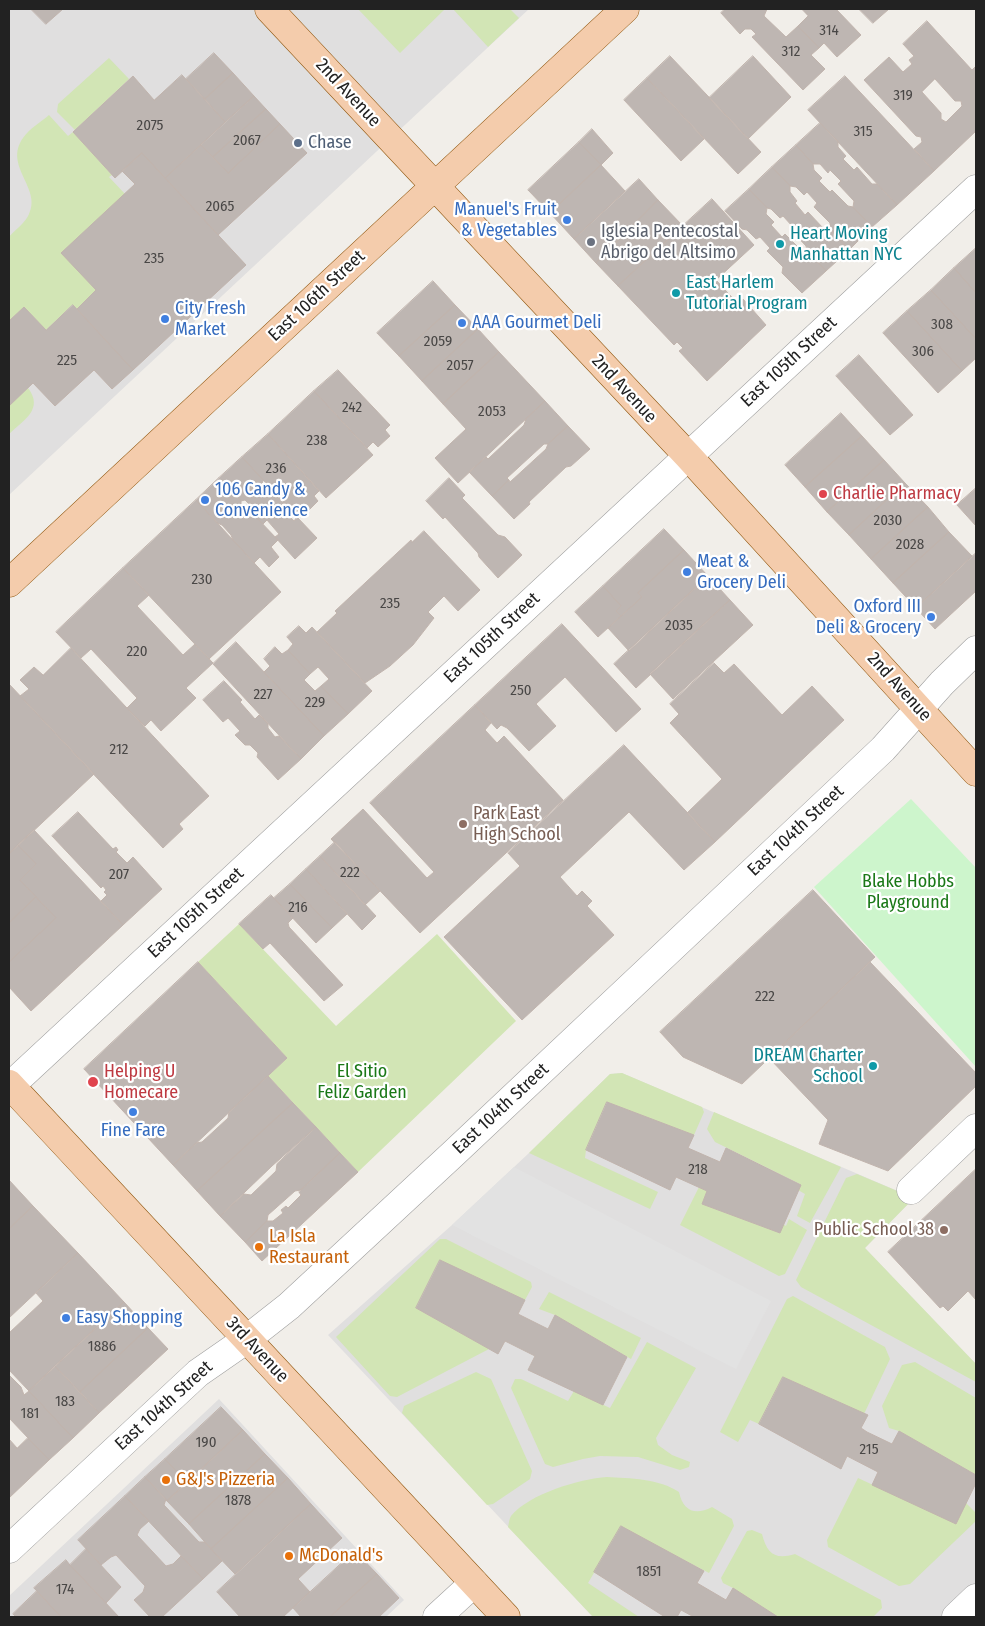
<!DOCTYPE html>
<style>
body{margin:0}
#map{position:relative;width:985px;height:1626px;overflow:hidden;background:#f1eee9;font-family:"Fira Sans Condensed",sans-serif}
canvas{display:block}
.frame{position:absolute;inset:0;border:10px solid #222;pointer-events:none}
</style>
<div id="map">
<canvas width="985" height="1626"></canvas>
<div class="frame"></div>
</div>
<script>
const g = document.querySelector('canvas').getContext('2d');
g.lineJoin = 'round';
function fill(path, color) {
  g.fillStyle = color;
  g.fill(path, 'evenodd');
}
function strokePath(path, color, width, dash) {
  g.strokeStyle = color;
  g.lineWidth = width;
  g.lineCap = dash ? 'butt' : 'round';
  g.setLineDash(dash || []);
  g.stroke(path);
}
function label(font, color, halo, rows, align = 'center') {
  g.font = font + ' "Fira Sans Condensed",sans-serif';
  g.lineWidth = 4.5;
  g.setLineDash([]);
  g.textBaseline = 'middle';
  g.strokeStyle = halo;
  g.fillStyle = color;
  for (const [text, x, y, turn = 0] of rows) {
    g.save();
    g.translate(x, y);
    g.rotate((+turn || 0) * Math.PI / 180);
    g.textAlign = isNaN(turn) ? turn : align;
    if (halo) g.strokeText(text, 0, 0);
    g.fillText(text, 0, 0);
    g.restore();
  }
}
fill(new Path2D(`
 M9,9H529L9,495Z
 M622,1073L914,1198L865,1248L976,1364V1617H593L328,1335L452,1225L529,1153L610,1074Z
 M219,1399L404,1600L386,1617H9V1596Z`), '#e0dfdf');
fill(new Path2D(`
 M358,9H445L400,53Z
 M453,9H510L519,18L488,47Z
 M109,58L129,79L75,130L57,112L58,104Z
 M49,115L68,136L73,132L112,175L109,177L125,194L96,290L77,309L72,305L46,330L24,307L9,321V237C15,230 26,222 29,214C42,188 3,166 23,138C29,129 41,122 49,115Z
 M28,388C44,409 24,420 9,434V406Z
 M239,924L336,1026L437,934L516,1021L358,1172L268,1076L287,1058L198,962Z
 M622,1073L702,1107L704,1112L694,1135L607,1102L586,1150L585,1158L658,1192L650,1209L529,1153L610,1074Z
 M714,1112L841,1167L810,1223L797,1216L805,1194L798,1190L800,1184L715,1142L707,1129Z
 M857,1174L914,1198L865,1248L976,1364V1382L801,1287L796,1280L846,1178Z
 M699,1187L707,1191L702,1204L780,1233L783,1224L786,1226L789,1219L807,1230L785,1274L779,1276L680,1225Z
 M440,1239H446L531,1282L532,1287L525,1300L439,1261L416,1308L489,1349L397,1397L390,1396L336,1337Z
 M549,1292L641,1338L631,1359L555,1315L539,1309Z
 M793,1296L885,1347L890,1359L864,1414L783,1377L759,1424L750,1420L738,1442L720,1432L787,1299Z
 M647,1342L696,1368L656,1438L658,1445L672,1455L690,1462L689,1467L680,1470L638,1457L600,1456L583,1459L553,1467L545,1464L511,1388L515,1379H521L568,1401L574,1391L610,1408Z
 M915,1362L976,1398V1475L899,1431L889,1428L882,1406L902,1365Z
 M476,1372L491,1379L532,1471L530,1479L493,1504L487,1505L402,1413L404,1406Z
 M607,1477C629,1478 660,1479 679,1492C683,1511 695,1516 712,1507L732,1519L734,1526L709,1573L621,1527L588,1583L639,1617H593L508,1527C509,1523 509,1519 511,1516C529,1494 579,1479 607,1477Z
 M858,1478L955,1523L966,1503L976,1513V1521L910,1584L899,1586L828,1547L827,1540Z
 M752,1530L762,1534C767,1554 775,1560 795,1554L881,1600L882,1608L873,1617H778L733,1588L723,1583L721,1578L747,1531Z`), '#d2e5b5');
fill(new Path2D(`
 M911,799L976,868V1067L814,887Z`), '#cdf5cc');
fill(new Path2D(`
 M514,1167L771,1301L736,1369L452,1225Z`), '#e2e2e2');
const building = new Path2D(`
 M31,9H63L46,24Z
 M725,9H767L764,16L786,37L798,26L819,48L811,55L825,69L803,90L752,37L756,34L751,29H745L740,34L721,13Z
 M802,9H836L861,35L837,57L824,43L819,48L798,26L808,16Z
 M859,9H889L873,23Z
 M927,21L972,70L976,66V131L934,171L914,149L922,142L921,137L916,136L864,80L889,57L903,72L912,64L909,60L914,56L903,44ZM935,79L955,101H961L962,106L946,122L941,119V113L922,92Z
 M214,53L233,73L205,99L186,79Z
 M670,56L761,152L738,174L647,78Z
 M753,56L791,97L748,139L709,98Z
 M233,73L254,96L225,122L205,99Z
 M182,75L225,122L165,178L142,153L115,178L73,132L133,76L154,100Z
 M845,76L934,171L897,205L808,110Z
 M647,78L704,139L681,161L624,100Z
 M254,96L266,109L213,157L201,145Z
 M266,109L280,124L228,173L213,157Z
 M820,123L838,141V147L846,156L843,159L854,170L857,167L872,184H877L897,205L872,227L853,207L854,201L838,184L841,181L830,170L828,173L820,164H813L796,145Z
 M280,124L307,153L218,235L165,178L201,145L228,173Z
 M592,129L613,153L601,165L579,142Z
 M579,142L601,165L550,213L528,190Z
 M796,145L813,164L814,170L822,178L819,181L830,192L832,190L848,206L853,207L872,227L849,250L830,229V223L814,207L817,203L807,192L804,195L796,187L790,186L772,167Z
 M142,153L246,265L133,370L77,309L96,290L61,253L135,184L122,171Z
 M601,165L625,191L574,239L550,213Z
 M772,167L790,186V192L797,201L795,203L805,215L808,212L824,229H830L849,250L826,271L807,251L806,246L790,229L793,227L783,216L780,218L771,209L767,208L749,189Z
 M639,179L658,200L596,263L574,239Z
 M749,189L767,208L766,214L774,222L771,225L782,237L785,234L801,250L807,251L826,271L802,293L782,273L783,267L767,251L770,248L760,237L756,239L747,230L742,229L725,211Z
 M712,199L754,245L716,280L739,305L743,299L766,325L707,381L679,351L683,348L677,342L674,345L618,286Z
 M658,200L683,226L618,286L596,263Z
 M976,248V293L954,268Z
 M954,268L976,293V339L931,290Z
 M433,281L455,305L399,356L377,333Z
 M931,290L976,339V358L962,371L907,311Z
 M73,305L133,370L112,389L94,370L55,406L33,383L9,406V321L24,307L46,330Z
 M455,305L478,329L422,381L399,356Z
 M907,311L962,371L938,393L883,333Z
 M478,329L499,352L443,404L422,381Z
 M499,352L545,401L458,483L435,458L466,429L443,404Z
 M859,355L913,415L890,435L836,376Z
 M338,370L390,425L385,430L390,436L378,447L373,442L367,448L314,391Z
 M314,391L373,455L326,498L268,434Z
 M545,401L568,426L548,444H544L507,478L509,480L492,496L469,472L486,457L488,459L524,425L526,419Z
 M841,413L862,436L805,487L785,465Z
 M568,426L590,449L571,466L566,467L529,502L530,504L514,519L492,496L509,480L510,482L546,449L548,444Z
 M268,434L319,491L314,496L318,501L306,513L301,508L294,514L242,457Z
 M862,436L884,460L827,512L805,487Z
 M242,457L263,480L262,484L271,493H275L284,503L281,507L294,521L297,517L317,538L295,559L275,537L279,534L267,520L263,524L253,514L254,509L245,500L241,501L219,478Z
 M884,460L905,483L849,535L827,512Z
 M219,478L241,501V507L250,517L257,518L278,540L271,547L279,557L269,567L260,557L254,563L233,540L231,535L222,525L217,523L196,500Z
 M449,478L465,495L462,498L498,535L505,537L522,555L498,578L479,557L478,553L445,517L443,519L426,501Z
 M905,483L928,507L871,559L849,535Z
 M976,488V526L957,505Z
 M196,500L281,592L209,659L123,568Z
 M928,507L949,532L893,583L871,559Z
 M664,529L684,550L638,593L642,597L621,616L616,611L621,606L603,586Z
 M424,531L480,590L458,611L444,596L428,612L434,618L413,645L390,666L365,683L317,632L337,613L335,611L411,540L412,542Z
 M949,532L972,556L916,608L893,583Z
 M684,550L708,576L629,651L608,628L642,597L638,593Z
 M976,553V591L935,629L916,608Z
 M123,568L149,595L137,606L183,655L195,644L213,663L186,688L196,698L161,731L151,720L145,726L127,708L137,698L91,649L81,658L56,632Z
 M708,576L730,600L636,688L614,664Z
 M603,586L621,606L616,611L621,616L598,637L575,612Z
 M730,600L753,625L673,699L650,674Z
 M562,624L641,709L616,732L565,677L536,704L556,726L529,751L507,728L501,725L497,729L475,705Z
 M299,626L306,633L312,627L372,691L348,714L321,686L329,679L318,667L310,674L288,650L293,644L287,637Z
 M236,642L324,736L301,759L213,664Z
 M275,647L282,654L288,650L310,674L304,680L315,691L321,686L348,714L324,736L264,672L270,666L264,659Z
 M71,648L209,796L179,824L183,829L163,848L20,696L29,689L20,680L34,667L43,675Z
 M714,663L724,673L734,664L782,715L812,686L844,720L715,842L687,813L722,779L670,723L679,714L670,704Z
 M224,681L242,700L240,702L255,719L259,715L268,724V728L275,737L279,736L301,759L278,780L257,757L258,753L250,745H245L235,735L240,731L228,718L223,722L203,700Z
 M9,684L94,774L9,854Z
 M475,705L491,723L485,730L497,743L504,736L563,800L420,933L331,839L363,809L427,878L434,872L370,803Z
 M624,745L715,842L684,870L629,812L560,877L577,896L582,891L592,901L587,906L614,935L522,1020L444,937L520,866L508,853Z
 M78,812L113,849L116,847L118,850L116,852L127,863L133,857L162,889L123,925L101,901L107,895L104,892L106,890L103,886L101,888L52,836Z
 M34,830L123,925L31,1011L9,987V962L56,918L20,880L36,864L18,845Z
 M335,842L380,891L365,905L320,856Z
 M18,845L36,864L20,880L36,897L9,923V854Z
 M320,856L376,916L362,930L306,869Z
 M306,869L347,914L332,928L290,884Z
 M290,884L332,928L316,943L274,898Z
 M813,890L875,957L742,1084L683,1057L660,1032Z
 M271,895L293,918L288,923L289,927L343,985L324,1001L270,943L263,949L239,924Z
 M36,897L56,918L9,962V923Z
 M198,962L287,1058L173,1165L84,1069Z
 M870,962L976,1073V1086L888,1171L819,1144L828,1120L769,1058Z
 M268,1076L293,1103L197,1191L173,1165L196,1143L202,1142L228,1118L229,1112Z
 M607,1102L694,1135L688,1148L720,1162L726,1148L801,1185L780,1233L702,1204L707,1191L676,1177L670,1190L586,1150Z
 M293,1103L316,1127L272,1166L220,1216L197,1191Z
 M316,1127L340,1153L301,1190L295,1191L268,1215L267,1221L245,1242L220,1216L244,1194L251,1195L276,1171L277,1164Z
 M340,1153L358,1172L262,1261L245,1242L267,1221H273L283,1213L281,1210L286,1206L288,1208L301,1195L299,1192Z
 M976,1169V1300L968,1291L948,1311L943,1306L940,1308L888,1252Z
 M9,1180L33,1206L9,1229Z
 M33,1206L78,1253L9,1318V1229Z
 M78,1253L124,1302L29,1391L9,1370V1333L43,1301L36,1293Z
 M440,1260L525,1300L518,1314L548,1329L555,1315L627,1357L603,1405L528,1370L535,1356L505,1341L498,1354L416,1308Z
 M124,1302L148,1328L80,1392L55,1366Z
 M148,1328L168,1349L99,1413L80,1392Z
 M55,1366L99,1413L73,1438L29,1391Z
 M9,1375L21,1387L24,1395L29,1391L73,1438L49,1460L9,1418L10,1408H9Z
 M783,1377L868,1415L861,1428L867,1432L892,1444L899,1431L976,1475V1483L956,1524L872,1485L878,1472L847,1456L841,1469L759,1424Z
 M221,1407L243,1430L187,1483L165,1459Z
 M243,1430L265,1454L189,1524L167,1501Z
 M28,1438L49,1460L9,1498V1439L17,1448Z
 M265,1454L288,1478L211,1549L189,1524Z
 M165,1459L187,1483L167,1501L145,1477Z
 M145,1477L166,1499L164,1505L199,1542H205L222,1561L203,1579L125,1496Z
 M288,1478L311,1504L235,1574L211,1549Z
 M125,1496L149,1521L140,1529L137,1535L166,1566L173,1564L181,1556L203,1579L162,1617H150L134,1600L143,1592L145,1586L116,1555L111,1557L101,1565L78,1540Z
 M311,1504L342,1538L298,1579L310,1592L283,1617H240L217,1592Z
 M621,1526L704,1571L697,1583L726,1600L733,1588L778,1617H694L681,1610L677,1617H665L594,1572Z
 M86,1549L121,1587L106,1603L70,1565Z
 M355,1551L377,1574L330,1617H301L293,1608Z
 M66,1560L70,1565L119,1617H61L34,1588Z
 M377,1574L399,1598L379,1617H330Z
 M37,1591L61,1617H16L13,1614Z`);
fill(building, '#beb6b2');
strokePath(building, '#c1b4ad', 1);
const minor = new Path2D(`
 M9,1087L976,189
 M911,1190L976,1128
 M9,1549L198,1373L247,1339L289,1306L454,1153L883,749L942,683L976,650
 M437,1617L474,1583
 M956,1617L976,1598`);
const major = new Path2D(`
 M269,9L688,456L976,772
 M9,583L625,9
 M9,1084L506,1617`);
strokePath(minor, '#9f9f9f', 29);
strokePath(major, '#90570f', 29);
strokePath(minor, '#fff', 28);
strokePath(major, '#f4ccac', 28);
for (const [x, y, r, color] of [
 [298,143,5,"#5c6f8a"],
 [567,220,5,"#3f7fe0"],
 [591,242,5,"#6b7280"],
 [780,244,5,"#0f9aa8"],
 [676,293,5,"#0f9aa8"],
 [165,319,5,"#3f7fe0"],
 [462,323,5,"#3f7fe0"],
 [823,494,5,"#e0444e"],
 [205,500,5,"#3f7fe0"],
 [687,572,5,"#3f7fe0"],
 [931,617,5,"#3f7fe0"],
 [463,824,5,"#8d6e63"],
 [873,1066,5,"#0f9aa8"],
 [93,1082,6,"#e0444e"],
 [133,1112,5,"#3f7fe0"],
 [944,1230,5,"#8d6e63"],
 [259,1247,5,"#e8710a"],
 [66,1318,5,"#3f7fe0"],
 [166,1480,5,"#e8710a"],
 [289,1556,5,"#e8710a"]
]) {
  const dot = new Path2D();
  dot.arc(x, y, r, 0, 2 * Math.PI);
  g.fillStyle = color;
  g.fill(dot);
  strokePath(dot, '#fff', 2);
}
label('15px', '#494746', null, [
 ["314",829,31],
 ["312",791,52],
 ["319",903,96],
 ["2075",150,126],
 ["315",863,132],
 ["2067",247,141],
 ["2065",220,207],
 ["235",154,259],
 ["308",942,325],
 ["2059",438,342],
 ["306",923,352],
 ["225",67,361],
 ["2057",460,366],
 ["242",352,408],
 ["2053",492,412],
 ["238",317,441],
 ["236",276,469],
 ["2030",888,521],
 ["2028",910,545],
 ["230",202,580],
 ["235",390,604],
 ["2035",679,626],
 ["220",137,652],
 ["250",521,691],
 ["227",263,695],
 ["229",315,703],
 ["212",119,750],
 ["222",350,873],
 ["207",119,875],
 ["216",298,908],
 ["222",765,997],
 ["218",698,1170],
 ["1886",102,1347],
 ["183",65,1402],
 ["181",30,1414],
 ["190",206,1443],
 ["215",869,1450],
 ["1878",238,1501],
 ["1851",649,1572],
 ["174",65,1590]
]);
label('18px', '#222', '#fff', [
 ["2nd Avenue",348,93,47],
 ["East 106th Street",317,296,-43],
 ["East 105th Street",789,362,-43],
 ["2nd Avenue",624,389,47],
 ["East 105th Street",492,638,-43],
 ["2nd Avenue",899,687,48],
 ["East 104th Street",796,831,-43],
 ["East 105th Street",196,913,-43],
 ["East 104th Street",501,1109,-43],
 ["3rd Avenue",257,1350,47],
 ["East 104th Street",164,1406,-42]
]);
label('18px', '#4e5e75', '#fff', [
 ["Chase",308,143]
], 'left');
label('18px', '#366cbe', '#fff', [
 ["Manuel's Fruit",557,210,"right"],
 ["& Vegetables",557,231,"right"],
 ["City Fresh",175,309],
 ["Market",175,330],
 ["AAA Gourmet Deli",472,323],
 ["106 Candy &",215,490],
 ["Convenience",215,511],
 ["Meat &",697,562],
 ["Grocery Deli",697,583],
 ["Oxford III",921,607,"right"],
 ["Deli & Grocery",921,628,"right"],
 ["Fine Fare",133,1131,"center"],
 ["Easy Shopping",76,1318]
], 'left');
label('18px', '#5b616d', '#fff', [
 ["Iglesia Pentecostal",601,232],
 ["Abrigo del Altsimo",601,253]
], 'left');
label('18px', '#0d838f', '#fff', [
 ["Heart Moving",790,234],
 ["Manhattan NYC",790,255],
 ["East Harlem",686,283],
 ["Tutorial Program",686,304],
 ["DREAM Charter",863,1056,"right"],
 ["School",863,1077,"right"]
], 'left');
label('18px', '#be3a42', '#fff', [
 ["Charlie Pharmacy",833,494],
 ["Helping U",104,1072],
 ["Homecare",104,1093]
], 'left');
label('18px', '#785e54', '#fff', [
 ["Park East",473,814],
 ["High School",473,835],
 ["Public School 38",934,1230,"right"]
], 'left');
label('18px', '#1a7817', '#fff', [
 ["Blake Hobbs",908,882],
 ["Playground",908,903],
 ["El Sitio",362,1072],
 ["Feliz Garden",362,1093]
]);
label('18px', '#c56008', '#fff', [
 ["La Isla",269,1237],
 ["Restaurant",269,1258],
 ["G&J's Pizzeria",176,1480],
 ["McDonald's",299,1556]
], 'left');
</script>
